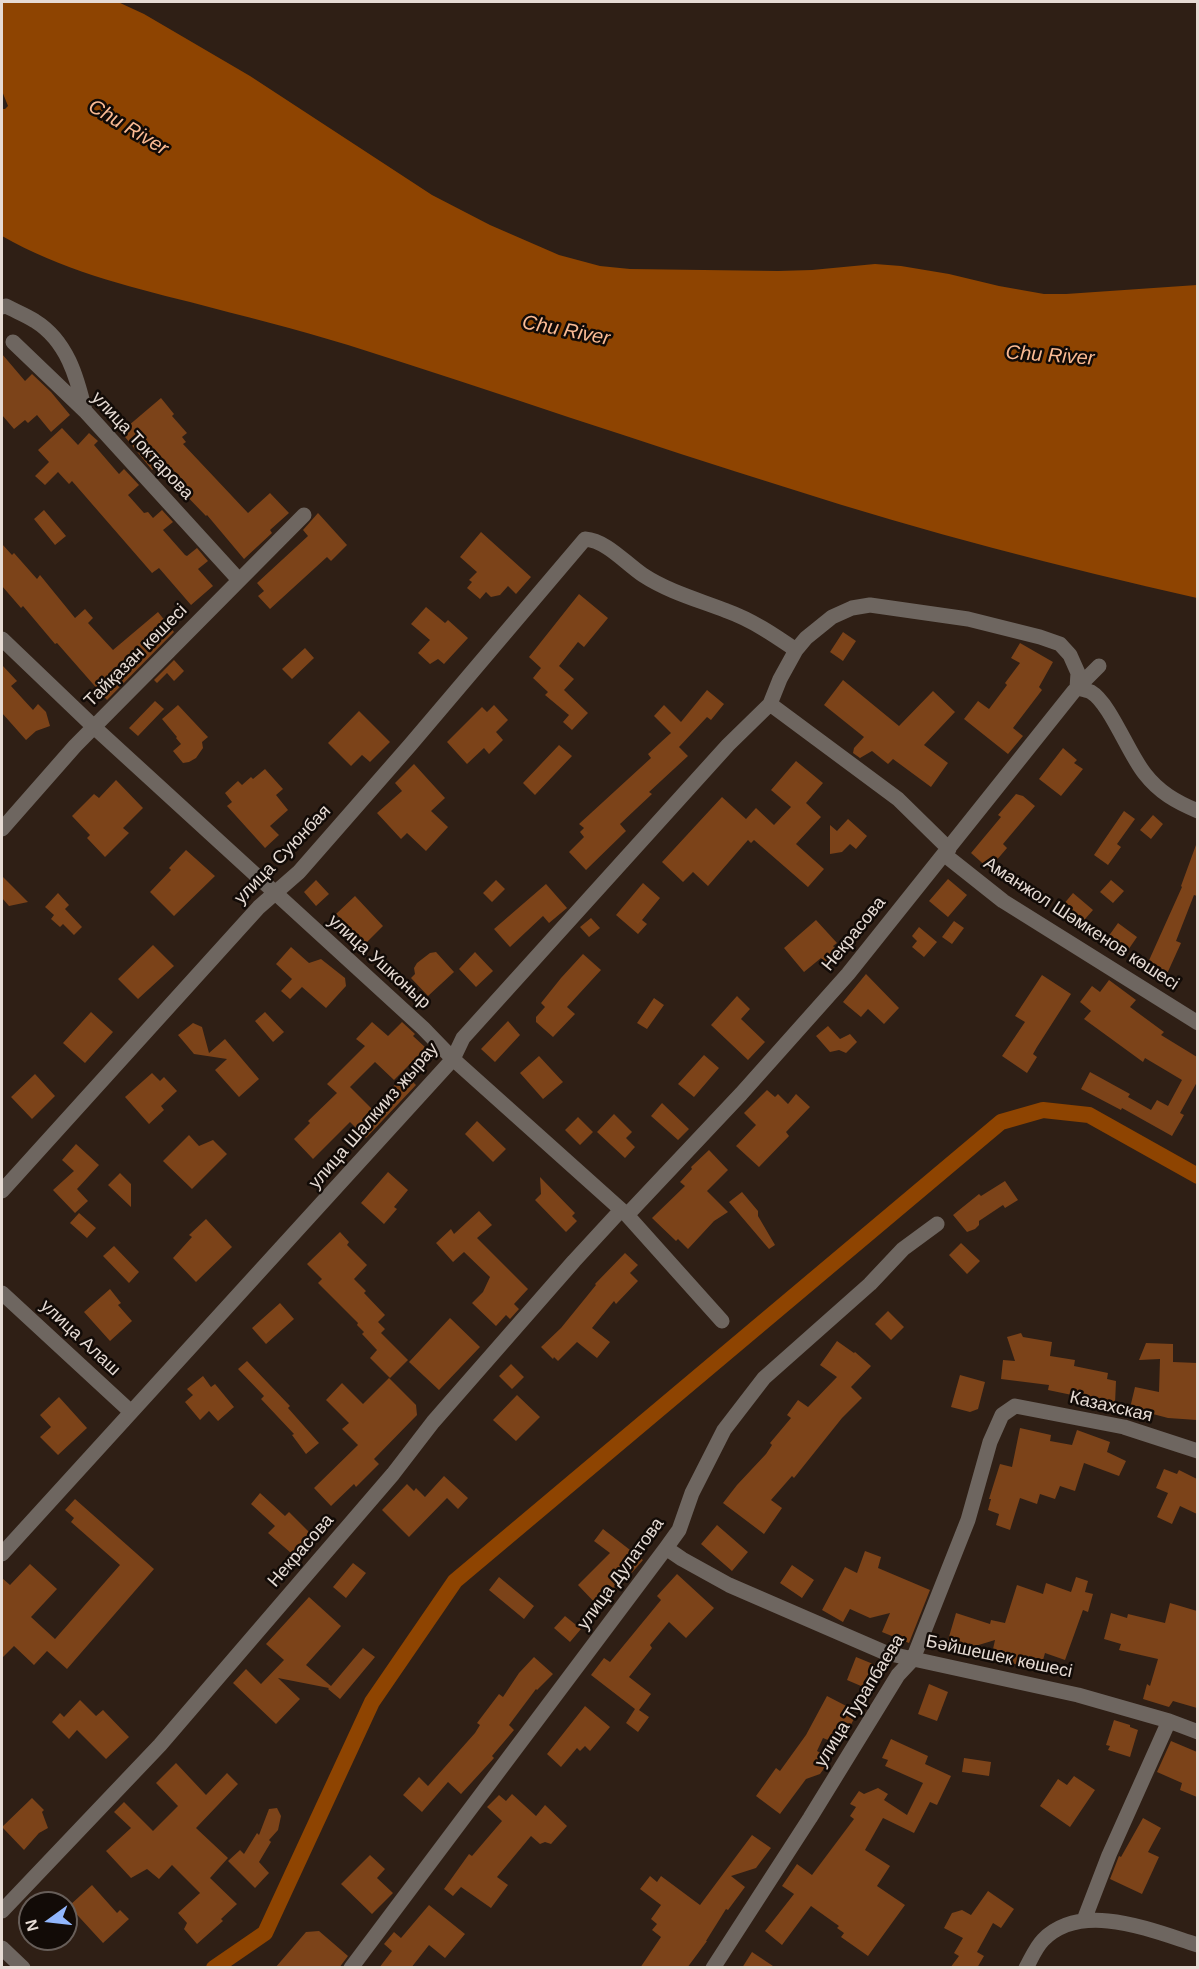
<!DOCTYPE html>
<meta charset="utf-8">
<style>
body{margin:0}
#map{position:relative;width:1199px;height:1969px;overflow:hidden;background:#2f1f15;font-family:Helvetica,sans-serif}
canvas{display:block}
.frame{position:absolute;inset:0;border:3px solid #e6dbd4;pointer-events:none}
.north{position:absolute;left:18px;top:1891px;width:60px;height:60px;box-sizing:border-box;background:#120b07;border:2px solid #675e59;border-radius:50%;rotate:255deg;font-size:16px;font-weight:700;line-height:24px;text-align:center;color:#e6dbd4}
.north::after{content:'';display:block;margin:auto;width:21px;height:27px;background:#92b7fd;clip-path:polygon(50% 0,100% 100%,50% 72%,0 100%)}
</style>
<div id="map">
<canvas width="1199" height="1969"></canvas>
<div class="frame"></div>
<div class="north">N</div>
</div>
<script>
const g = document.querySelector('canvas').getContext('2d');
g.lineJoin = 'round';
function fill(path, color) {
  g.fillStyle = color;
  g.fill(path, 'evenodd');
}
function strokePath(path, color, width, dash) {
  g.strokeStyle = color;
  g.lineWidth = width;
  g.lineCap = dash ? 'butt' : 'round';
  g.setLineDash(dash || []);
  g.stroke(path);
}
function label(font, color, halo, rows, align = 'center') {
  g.font = font + ' Helvetica,sans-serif';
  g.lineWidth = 5;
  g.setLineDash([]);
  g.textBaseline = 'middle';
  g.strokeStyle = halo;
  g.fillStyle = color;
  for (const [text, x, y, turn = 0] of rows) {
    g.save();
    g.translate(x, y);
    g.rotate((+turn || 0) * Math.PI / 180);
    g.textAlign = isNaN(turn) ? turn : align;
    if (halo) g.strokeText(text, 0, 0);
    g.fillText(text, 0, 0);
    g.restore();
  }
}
fill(new Path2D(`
 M2,2H118L144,14L250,76L432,195L490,225L559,255L600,266L630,269L778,271L812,270L875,264L901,266L949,274L999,286L1044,294H1066L1197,285V598C1061,567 924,532 791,489C643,443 496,392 348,345C296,329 243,316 190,302C125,286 60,269 2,236V109H5L8,106L2,91Z`), '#8e4401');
strokePath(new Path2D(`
 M214,1968L265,1933L372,1702L455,1581L1001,1122L1043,1110L1089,1115L1198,1176`), '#8e4401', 16);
fill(new Path2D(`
 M2,354L25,381L32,374L51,392L70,415L51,432L37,415L28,423L25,420L14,429L2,415Z
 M161,398L174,414L172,416L187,433L182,437L186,442L183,444L248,513L270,493L289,513L270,530L272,533L244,559L207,515L206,516L177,486L183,480L164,461L152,470L121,432Z
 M62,428L78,445L89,433L98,441L94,445L119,474L124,469L139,485L128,495L144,513L148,512L153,518L162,510L173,522L163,530L185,555L187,556L197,548L208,561L198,569L213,586L191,605L159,568L152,573L72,481L69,484L58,472L45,485L35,476L49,462L38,450Z
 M44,510L66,536L55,545L34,519Z
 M318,513L347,545L331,561L327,557L270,609L258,596L264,591L257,583L308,536L303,530Z
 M481,532L531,577L516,594L508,586L500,595L491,597L486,592L480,599L467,588L472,582L469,580L477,572L460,557Z
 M2,544L12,555L14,553L37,579L40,575L75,618L85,609L93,618L88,623L113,650L158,612L174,632L107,700L57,643L55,644L23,606L21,608L2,586Z
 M579,594L608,618L584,647L578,642L559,666L574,679L564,690L588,713L572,730L563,722L569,715L545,695L548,692L533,678L541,668L529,657Z
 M426,607L445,623L448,620L468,638L444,664L438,659L430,664L418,653L430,640L411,624Z
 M843,632L856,641L843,661L830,652Z
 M1020,643L1053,662L1039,687L1042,690L1013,728L1023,736L1008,754L964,719L978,701L989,709L1007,685L1005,683L1020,663L1011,658Z
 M305,648L314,658L292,679L282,669Z
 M174,660L184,671L174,681L167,673L157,683L154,680Z
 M2,665L17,681L11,686L33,710L38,704L46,712L50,726L36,731L26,740L2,713Z
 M843,680L899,726L933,691L955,712L924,745L948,763L931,787L893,759L888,764L872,751L860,758L853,753L854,748L864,737L824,705Z
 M707,690L724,704L711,720L707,717L679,747L688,756L649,792L652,794L620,824L626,831L586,870L569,852L584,837L580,832L584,828L579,824L651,758L648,754L671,733L654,716L664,705L681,722Z
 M155,701L164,709L138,736L129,728Z
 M178,705L208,737L202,742L203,748L196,758L189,762L183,763L173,751L181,744L176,738L177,737L162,719Z
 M494,705L508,720L496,732L503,740L489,754L484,748L467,764L447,742L482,707L487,712Z
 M359,711L390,742L370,762L362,755L351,766L328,743Z
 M559,745L572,756L535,795L523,783Z
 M1063,748L1077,760L1074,763L1083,769L1061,796L1039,779Z
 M796,761L823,783L806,803L821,817L796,844L824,869L808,887L754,840L751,843L748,840L708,886L693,872L683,882L662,862L722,797L746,819L756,808L774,825L791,807L771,790Z
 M414,764L445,798L431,811L448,827L426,851L407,833L401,839L377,813L402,791L395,783Z
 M265,769L283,789L276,795L288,810L270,826L279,835L265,848L227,806L232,802L225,793L238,781L242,785L251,777L253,779Z
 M116,780L143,808L123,828L129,833L105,857L87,838L90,835L72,816L94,794L99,798Z
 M1016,794L1023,796L1035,806L1003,844L1007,848L989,869L971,853L1001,817L998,815Z
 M1124,811L1135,819L1117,844L1121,847L1108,865L1094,855Z
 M1153,815L1163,824L1151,839L1140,830Z
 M848,819L867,836L856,849L850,844L842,852L830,854V825L837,831Z
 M1196,845L1197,896L1194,895L1176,941L1181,943L1166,976L1146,967L1182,887L1181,886Z
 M186,850L215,876L174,916L150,892L171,870L169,868Z
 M2,876L28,902L9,906L2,898Z
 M948,879L967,895L948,917L929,901Z
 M316,880L329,894L316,906L304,892Z
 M496,880L505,889L492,902L483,893Z
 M1111,880L1124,891L1113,903L1100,892Z
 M643,883L660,898L642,920L647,924L638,934L616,915Z
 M546,884L567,908L549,923L543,916L510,947L494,929Z
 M58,893L69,905L65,909L82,927L74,935L63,924L60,927L51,919L54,915L45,907Z
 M1073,893L1093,910L1078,927L1058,911Z
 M355,896L383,926L365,944L336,914Z
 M591,918L600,928L589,937L580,927Z
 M816,920L837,943L833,946L838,952L826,963L821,958L804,972L784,948Z
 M954,921L964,928L952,944L942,937Z
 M1118,923L1137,937L1126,953L1118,955L1103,944Z
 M919,927L937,942L924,957L912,947L917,941L912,936Z
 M153,945L174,966L138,999L118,979Z
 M291,947L309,963L321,959L345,978L346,986L326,1008L302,987L290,999L281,991L292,979L276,964Z
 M436,952L454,972L428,996L411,978L415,974L414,968L417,963L430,953Z
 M475,952L493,971L476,987L459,969Z
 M583,954L601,970L567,1007L575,1014L553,1037L536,1022V1017L545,1007L541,1003L561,978Z
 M866,974L899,1008L884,1024L868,1009L861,1017L843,1002Z
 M1042,975L1071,994L1037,1047L1033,1054L1037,1057L1027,1073L1002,1056L1025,1022L1015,1016Z
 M1109,980L1136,1000L1130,1007L1164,1032L1161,1035L1197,1057V1082L1180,1113L1184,1115L1172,1136L1122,1108L1121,1110L1081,1089L1090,1072L1130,1094L1128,1097L1151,1110L1157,1100L1168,1106L1182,1080L1145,1058L1143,1062L1084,1019L1091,1011L1080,1002L1092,986L1100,992Z
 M737,996L750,1009L741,1019L765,1042L748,1060L711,1025Z
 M654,998L664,1005L647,1029L637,1023Z
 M91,1012L113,1032L85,1063L63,1043Z
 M265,1012L284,1032L273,1042L255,1021Z
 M508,1021L520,1035L495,1062L481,1049Z
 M372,1022L388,1036L402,1022L415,1034L413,1036L426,1048L394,1080L375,1062L350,1087L372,1109L405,1074L416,1085L366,1138L350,1122L313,1159L294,1139L310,1123L308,1121L337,1093L327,1084L365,1046L356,1039Z
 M193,1023L202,1027L209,1053L225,1039L259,1079L239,1097L215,1070L227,1059L194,1054L178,1035Z
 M828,1026L840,1039L850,1034L857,1042L846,1053L839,1050L830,1052L816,1036Z
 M704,1055L719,1068L694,1097L678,1084Z
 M539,1056L563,1082L543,1099L520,1073Z
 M152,1073L160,1081L164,1077L177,1091L161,1106L164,1110L149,1124L125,1097Z
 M35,1074L55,1096L32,1119L11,1097Z
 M767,1090L775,1097L778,1094L788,1104L796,1094L810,1107L786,1132L789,1136L759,1167L736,1146L756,1125L744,1113Z
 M662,1103L689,1129L678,1140L651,1116Z
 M614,1114L632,1132L626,1138L635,1147L625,1158L597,1132Z
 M578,1117L593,1132L580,1145L565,1130Z
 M477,1121L506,1149L493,1162L465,1134Z
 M189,1135L199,1146L213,1140L227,1154L192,1189L163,1161Z
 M76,1144L99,1165L77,1189L88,1201L75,1213L53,1190L74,1171L62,1160Z
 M709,1150L728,1170L707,1191L728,1212L714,1221L688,1249L678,1239L676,1241L652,1218L685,1186L680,1182L692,1169L691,1167Z
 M388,1172L408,1190L394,1207L397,1209L384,1224L361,1203Z
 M120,1173L131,1184V1207L108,1185Z
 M540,1177L575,1213L572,1216L577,1221L566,1232L535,1200L541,1194Z
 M1005,1181L1018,1200L1005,1208L1003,1205L979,1221V1225L975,1229L967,1232L953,1215L979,1194L981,1196Z
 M742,1192L758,1211V1216L775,1245L769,1249L729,1202Z
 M479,1211L492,1225L477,1238L528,1289L514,1304L519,1309L510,1319L506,1315L496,1326L472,1303L483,1292L490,1277L464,1252L453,1262L436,1243L451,1229L454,1234Z
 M79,1213L96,1228L87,1238L70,1223Z
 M206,1219L232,1247L196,1282L173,1258L192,1237L189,1235Z
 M340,1232L349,1242L347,1245L367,1265L354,1279L366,1291L364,1293L385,1315L378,1322L385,1329L381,1333L408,1360L390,1378L370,1358L377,1350L362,1334L364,1332L357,1325L358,1323L318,1283L322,1279L307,1264Z
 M961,1243L980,1261L967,1274L949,1255Z
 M114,1246L139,1272L129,1283L103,1256Z
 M625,1253L638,1265L630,1273L638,1281L616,1304L614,1301L592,1328L610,1342L597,1358L577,1342L558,1361L554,1357L553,1359L541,1347L561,1328L596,1285L595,1284Z
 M110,1289L121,1303L118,1305L132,1321L110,1341L84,1312Z
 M280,1303L294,1319L266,1344L252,1328Z
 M888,1311L904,1327L891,1340L875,1324Z
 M450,1318L480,1347L439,1390L409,1362Z
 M1021,1333L1023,1337L1052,1342L1050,1356L1075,1360L1074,1366L1108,1373L1107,1379L1116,1381L1115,1404L1048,1390L1049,1385L1001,1379L1003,1360L1015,1361L1007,1337Z
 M837,1341L854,1353L855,1352L871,1366L851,1387L862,1398L842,1418L794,1478L792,1476L771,1500L782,1508L764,1534L723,1503L737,1485L766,1454L772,1445L770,1443L791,1418L787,1415L798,1400L808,1407L837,1377L820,1365Z
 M1146,1343L1173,1344V1362L1197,1363V1420L1168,1418L1130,1408L1135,1387L1159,1392L1160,1359L1139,1360Z
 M247,1361L290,1406L288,1408L319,1443L306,1454L292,1435L294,1434L261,1399L264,1396L238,1369Z
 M511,1364L524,1377L512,1389L499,1376Z
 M960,1375L985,1382L978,1409L970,1412L951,1407Z
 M203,1376L211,1387L215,1384L234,1407L218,1421L209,1411L200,1420L185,1402L193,1395L187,1389Z
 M389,1378L416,1405L417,1415L374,1459L379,1464L356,1487L354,1484L331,1506L314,1488L358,1445L342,1429L349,1423L326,1400L342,1383L363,1404Z
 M517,1395L540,1417L516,1441L493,1420Z
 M59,1397L87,1428L58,1455L40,1437L51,1427L40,1415Z
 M1020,1428L1051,1435L1050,1441L1072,1445L1077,1430L1110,1442L1107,1452L1126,1461L1119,1476L1084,1463L1075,1491L1060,1486L1055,1499L1040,1494L1037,1504L1020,1498L1010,1530L996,1525L999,1514L988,1510L991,1499H989L1000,1464L1012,1467Z
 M1164,1469L1177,1474L1179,1470L1197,1479V1514L1180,1506L1172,1524L1157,1517L1168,1493L1156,1488Z
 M444,1476L468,1498L458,1509L447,1498L409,1537L382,1510L407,1484L414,1491L416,1488L425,1497Z
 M260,1493L285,1516L289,1512L311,1534L291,1553L268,1533L275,1526L251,1504Z
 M75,1499L154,1569L67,1669L47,1651L34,1665L14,1646L2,1658V1578L10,1585L30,1564L57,1589L31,1617L55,1639L120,1565L71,1522L74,1518L65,1510Z
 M717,1525L748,1552L732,1571L701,1544Z
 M603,1529L643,1560L615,1592L611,1591L597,1605L578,1585L610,1553L594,1541Z
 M865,1551L881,1557L878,1568L930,1590L909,1643L882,1632L890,1613L870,1618L850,1609L843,1622L822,1610L845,1567L857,1573Z
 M353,1563L366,1573L346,1598L333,1587Z
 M792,1565L814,1580L802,1598L780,1583Z
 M677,1574L714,1608L686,1638L669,1622L650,1645L652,1648L629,1677L651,1694L639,1710L649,1717L638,1732L626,1723L635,1709L591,1675L604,1658L610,1662L661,1600L657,1596Z
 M499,1577L534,1606L524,1619L489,1590Z
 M1076,1577L1088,1581L1085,1592L1093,1594L1088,1612L1083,1610L1065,1660L1045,1653L1043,1660L1029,1656L1027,1667L991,1658L995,1640L972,1647L948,1640L956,1613L990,1624L991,1620L1005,1623L1017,1585L1043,1594L1046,1583L1071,1592Z
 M309,1597L341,1626L306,1665L331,1686L363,1648L375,1657L340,1699L328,1689L329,1688L278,1678L300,1699L276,1724L233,1683L246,1669L261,1684L284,1660L266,1644Z
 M1170,1603L1197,1611V1708L1173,1701L1169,1707L1143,1699L1147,1684L1150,1686L1158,1659L1119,1650L1121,1644L1104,1639L1111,1613L1127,1618L1128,1614L1165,1623Z
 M565,1616L581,1629L570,1642L554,1628Z
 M534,1657L553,1674L537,1690L536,1689L509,1725L514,1730L492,1756L494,1758L461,1794L448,1782L422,1812L403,1795L419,1777L428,1786L475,1733L480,1725L477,1723L499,1694L503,1697L519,1673Z
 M856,1657L878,1666L868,1689L847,1680Z
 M929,1684L948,1692L937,1721L918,1714Z
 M827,1696L854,1710L851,1715L855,1717L840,1745L823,1738L817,1751L831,1759L820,1774L806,1779L780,1814L756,1796L776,1768L780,1771L806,1735Z
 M80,1700L96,1716L103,1710L129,1737L106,1759L77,1730L69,1739L52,1722L60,1713L64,1717Z
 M585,1706L610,1727L590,1751L585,1746L580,1751L577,1748L561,1767L547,1754Z
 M1114,1720L1130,1725V1727L1138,1730L1130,1757L1108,1750L1110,1746L1106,1745Z
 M891,1739L928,1756L925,1764L951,1776L937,1805L930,1802L914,1833L883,1818L865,1850L890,1866L877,1886L905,1905L868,1956L841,1937L844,1933L837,1928L839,1926L811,1906L782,1945L765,1931L794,1894L782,1886L797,1864L812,1875L854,1819L850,1816L856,1807L850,1804L859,1791L864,1794L878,1788L888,1794L884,1800L907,1815L923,1783L885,1766L888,1760L882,1758Z
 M1171,1741L1197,1752V1797L1180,1790L1182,1783L1157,1772Z
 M964,1758L991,1762L989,1776L962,1772Z
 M176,1763L206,1795L227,1773L238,1784L196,1828L228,1858L210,1878L237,1904L221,1919L223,1921L197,1944L184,1929L187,1923L178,1913L200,1893L172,1865L159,1879L147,1869L131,1878L106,1851L131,1828L114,1812L124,1802L153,1831L178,1806L156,1783Z
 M1074,1776L1095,1790L1070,1827L1040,1806L1058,1779L1067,1785Z
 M512,1794L536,1816L545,1805L567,1826L551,1844L545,1842L540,1844L531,1836L497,1877L508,1885L491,1908L461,1887L453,1896L444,1889L469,1854L472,1856L502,1821L487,1807L499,1795L506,1801Z
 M32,1798L44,1810L42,1812L48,1828L39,1833L24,1850L2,1827Z
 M277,1808L281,1816L278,1830L269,1840L271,1842L259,1862L269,1873L255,1888L228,1861L240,1850L244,1854L257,1833L259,1835L269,1809Z
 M1143,1818L1161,1828L1148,1852L1159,1857L1142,1894L1110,1879L1119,1856L1121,1857Z
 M752,1835L771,1848L756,1868L731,1876L745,1887L728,1910L726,1909L706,1941H707L687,1968H640L661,1937L652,1930L657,1924L651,1919L661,1905L640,1889L650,1876L657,1882L661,1876L700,1905Z
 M370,1855L385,1869L377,1878L393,1893L372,1914L341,1884Z
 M92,1885L117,1913L120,1910L129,1919L103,1943L69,1906Z
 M988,1891L1014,1909L1001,1928L993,1923L977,1952L984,1956L977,1968H950L959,1956L954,1953L963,1938L944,1928L952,1913L962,1910L971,1915Z
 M429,1905L465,1934L445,1958L429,1945L411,1968H379L392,1951L384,1944L394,1932L401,1938Z
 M319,1931L348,1956L339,1968H275L306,1932Z
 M752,1952L776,1968H742Z`), '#7c4319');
strokePath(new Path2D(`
 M2,307L6,306C15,311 26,315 35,321C67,341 77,377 85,411
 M13,342L85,411L239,580
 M2,639L94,727L423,1028L453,1059L627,1215L722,1321
 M770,704L898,799L949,849
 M2,829L75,746L304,515
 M945,855L1003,901L1198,1023
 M2,1191L259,907L299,872L411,744L585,539C607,541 624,562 643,575C669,592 699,600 727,611C752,620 774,635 796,650
 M627,1215L741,1094L848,974L1074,691L1099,666
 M2,1293L131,1412
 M666,1548L682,1559L729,1585L886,1653L1078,1695L1169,1721L1198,1732
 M2,1554L453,1059L463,1038L728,745L770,704L780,679L796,650L806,638L832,617L852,608L870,605L968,619L1040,637L1060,644L1070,655L1078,673L1077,688C1081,689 1087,690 1091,692C1110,703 1129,755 1145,774C1159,792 1176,802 1198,811
 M2,1911L160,1745L393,1474L433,1422L574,1261L621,1210
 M1084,1920L1109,1855L1169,1721
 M2,1948L23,1968
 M351,1968L666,1548L679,1530L692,1493L724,1430L764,1378L870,1284L903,1249L937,1224
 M713,1968L810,1818L898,1675L913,1659L968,1520L990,1442L1002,1415L1015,1406L1124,1427L1198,1451
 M1026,1968C1031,1959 1036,1947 1043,1940C1082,1900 1153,1931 1198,1945`), '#6e6660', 15);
label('18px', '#e6dbd4', '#120b07', [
 ["улица Токтарова",142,446,47],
 ["Тайқазан көшесі",136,656,-45],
 ["улица Суюнбая",283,855,-46],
 ["Аманжол Шәмкенов көшесі",1081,924,33],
 ["Некрасова",854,934,-51],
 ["улица Ушконыр",379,962,42],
 ["улица Шалкииз жырау",374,1116,-49],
 ["улица Алаш",80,1338,43],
 ["Казахская",1111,1407,13],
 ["Некрасова",301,1551,-49],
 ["улица Дулатова",621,1574,-54],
 ["Бәйшешек көшесі",999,1657,12],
 ["улица Турапбаева",860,1701,-58]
]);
label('italic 20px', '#fbbb94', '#120b07', [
 ["Chu River",128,128,31],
 ["Chu River",566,331,11],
 ["Chu River",1050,356,4]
]);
</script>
